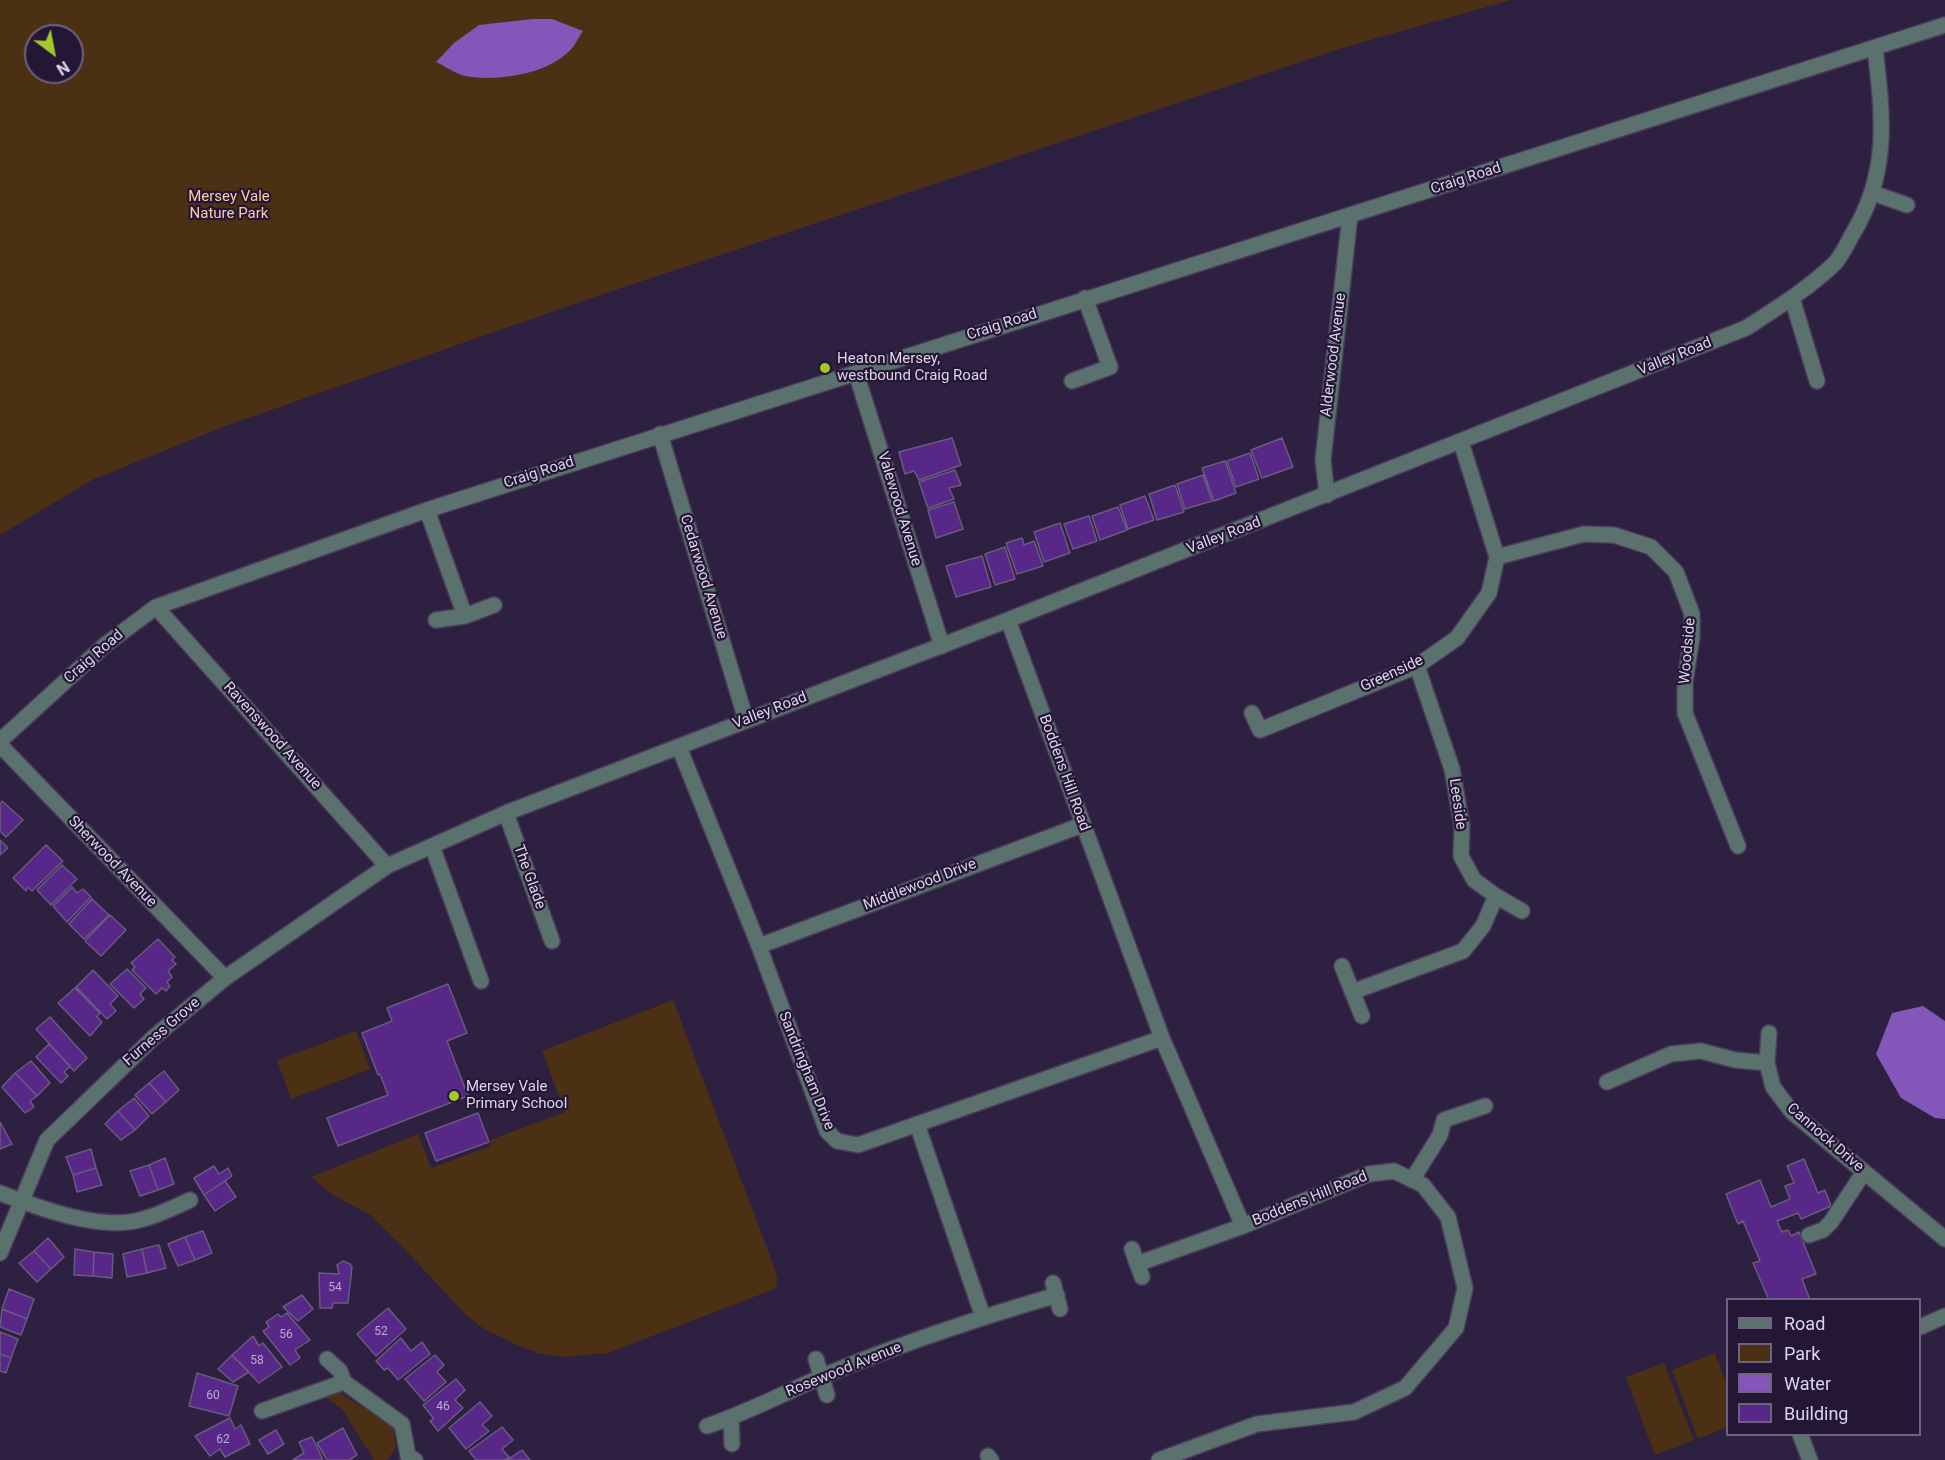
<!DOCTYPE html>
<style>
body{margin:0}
#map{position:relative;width:1945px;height:1460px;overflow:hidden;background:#2e2040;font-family:Roboto,sans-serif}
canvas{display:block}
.legend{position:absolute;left:1726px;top:1298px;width:195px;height:138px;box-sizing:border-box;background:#241635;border:2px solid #6e627e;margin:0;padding:8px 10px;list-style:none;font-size:18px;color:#ddd5eb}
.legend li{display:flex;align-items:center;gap:12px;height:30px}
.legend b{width:30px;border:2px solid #6e627e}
.north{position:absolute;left:24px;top:24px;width:60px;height:60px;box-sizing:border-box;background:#241635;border:2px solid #6e627e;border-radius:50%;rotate:148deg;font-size:16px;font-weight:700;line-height:24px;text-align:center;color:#ddd5eb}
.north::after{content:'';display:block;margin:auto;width:21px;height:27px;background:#a3c927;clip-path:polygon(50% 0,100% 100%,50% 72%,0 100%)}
</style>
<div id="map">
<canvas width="1945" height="1460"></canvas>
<ul class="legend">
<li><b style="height:8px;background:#5a716d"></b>Road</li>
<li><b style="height:16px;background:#4c3014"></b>Park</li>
<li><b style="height:16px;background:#8356b9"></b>Water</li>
<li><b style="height:16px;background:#582888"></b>Building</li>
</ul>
<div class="north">N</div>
</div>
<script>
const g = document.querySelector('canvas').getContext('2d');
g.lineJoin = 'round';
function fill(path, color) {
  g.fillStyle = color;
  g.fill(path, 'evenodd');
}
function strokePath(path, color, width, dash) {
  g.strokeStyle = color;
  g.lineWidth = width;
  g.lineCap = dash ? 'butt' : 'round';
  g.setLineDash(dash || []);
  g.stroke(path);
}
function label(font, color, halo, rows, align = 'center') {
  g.font = font + ' Roboto,sans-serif';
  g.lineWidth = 4.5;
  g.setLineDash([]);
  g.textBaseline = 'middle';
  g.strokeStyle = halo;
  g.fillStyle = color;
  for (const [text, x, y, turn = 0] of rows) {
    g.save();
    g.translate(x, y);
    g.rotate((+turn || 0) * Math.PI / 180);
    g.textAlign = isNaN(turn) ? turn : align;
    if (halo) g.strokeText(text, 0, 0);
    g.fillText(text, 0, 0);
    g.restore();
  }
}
fill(new Path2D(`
 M0,0H1511L1342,48L606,293L225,426L92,480L0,535ZM36,36H72V72H36Z
 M673,1000L773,1264L778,1282L776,1283L777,1288L608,1353L564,1357L538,1353L519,1346L484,1329L464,1313L401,1245L369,1214L333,1195L311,1177L418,1134L431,1168L491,1146L490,1140L565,1112L542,1051Z
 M356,1031L370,1069L291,1099L277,1060Z
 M1715,1353L1727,1386V1427L1698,1439L1672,1370Z
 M1664,1363L1694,1440L1655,1455L1626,1377Z
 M337,1391L393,1426L396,1448L387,1460H374L343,1410L326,1397Z`), '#4c3014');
fill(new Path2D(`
 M532,19H552L583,31C579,36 577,42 573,47C551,74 498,82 465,76C456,74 445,66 436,62L454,43L479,25Z
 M1923,1006L1945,1021V1119L1935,1118L1901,1098L1876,1054L1892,1013Z`), '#8356b9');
const building = new Path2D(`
 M952,438L961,465L919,480L914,471L905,474L899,452Z
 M1282,438L1293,467L1262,478L1251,450Z
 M1250,453L1259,479L1236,487L1227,461Z
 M1225,461L1236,493L1214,501L1202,468Z
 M955,470L961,485L949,488L954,499L928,508L919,482Z
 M1203,475L1212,501L1185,509L1177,484Z
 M1175,485L1184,512L1157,520L1149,494Z
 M1145,496L1154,520L1128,529L1120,505Z
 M954,502L963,529L936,538L928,510Z
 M1118,507L1127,530L1100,540L1092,516Z
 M1089,516L1097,541L1073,549L1064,524Z
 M1060,523L1070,553L1044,562L1034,532Z
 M1022,538L1024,545L1034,541L1043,566L1017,574L1006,543Z
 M1005,547L1015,579L995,585L985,554Z
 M982,556L991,587L956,597L946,566Z
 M2,801L23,820L6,837L0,831V804Z
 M0,840L8,848L0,855Z
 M46,845L63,861L32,891L28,887L26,891L13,878Z
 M62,865L77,879L51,905L37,890Z
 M72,887L77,893L83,889L91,897L67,922L53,906Z
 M92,899L109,915L84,939L69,924Z
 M110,915L126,930L101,956L85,941Z
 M158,939L175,957L172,960L176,964L168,971L172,977L167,982L170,986L166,991L162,988L156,994L132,970L135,967L131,963Z
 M127,969L146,988L140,994L144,999L134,1008L110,984Z
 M93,970L118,996L110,1004L116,1011L107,1019L76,987Z
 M448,984L467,1033L447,1041L468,1096L338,1146L327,1118L388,1095L380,1074L378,1075L362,1033L392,1021L387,1008Z
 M75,988L100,1013L97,1017L102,1022L90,1036L58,1003Z
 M50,1017L87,1058L74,1071L36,1029Z
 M49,1044L70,1066L64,1072L68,1076L61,1083L36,1057Z
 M31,1061L50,1083L37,1096L15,1073Z
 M164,1071L179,1090L166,1102L149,1083Z
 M15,1073L37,1096L30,1101L34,1107L25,1113L2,1087Z
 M149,1083L166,1102L152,1114L135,1095Z
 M134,1098L149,1116L135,1130L118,1111Z
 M118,1111L135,1130L121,1140L105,1124Z
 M478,1113L489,1142L436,1161L425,1133Z
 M0,1122L12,1144L0,1149Z
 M91,1149L96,1168L73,1175L66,1157Z
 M165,1158L174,1184L158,1190L149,1165Z
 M1804,1159L1818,1193L1825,1190L1831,1206L1801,1219L1798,1213L1777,1221L1782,1232L1788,1230L1791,1236L1799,1232L1816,1274L1802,1279L1810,1300H1769L1753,1263L1760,1261L1743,1221L1738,1224L1726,1194L1760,1180L1771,1207L1790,1199L1785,1186L1794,1183L1787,1166Z
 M149,1165L158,1190L140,1196L130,1171Z
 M214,1166L219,1174L228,1168L232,1176L204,1195L194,1178Z
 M96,1168L102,1185L77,1192L73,1175Z
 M225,1181L236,1197L215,1211L204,1195Z
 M203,1231L212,1253L195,1260L185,1237Z
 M185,1237L195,1260L178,1266L168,1244Z
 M48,1238L64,1257L51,1269L34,1251Z
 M159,1245L166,1268L147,1273L142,1249Z
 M75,1249L94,1252L93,1276L74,1275Z
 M142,1249L147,1273L127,1277L123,1254Z
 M34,1251L51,1269L37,1282L19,1263Z
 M94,1252L113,1254L112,1278L93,1276Z
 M343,1261L350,1264L352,1267L348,1303H333L332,1308H320L319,1273L339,1274L337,1265Z
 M9,1289L34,1299L27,1319L2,1309Z
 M302,1295L313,1309L298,1321L283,1307Z
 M388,1308L406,1329L376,1356L357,1334Z
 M2,1309L27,1319L21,1335L0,1327Z
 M287,1313L310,1340L295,1350L300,1358L290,1365L263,1331L269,1327L266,1322L278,1314L281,1317Z
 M0,1332L18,1339L11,1358L0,1354Z
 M253,1336L259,1346L263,1343L282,1367L259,1383L232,1355Z
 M401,1338L411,1351L422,1342L430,1354L398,1380L388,1368L384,1370L376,1361Z
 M0,1354L11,1358L6,1373L0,1371Z
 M232,1355L249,1372L233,1382L218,1369Z
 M435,1355L444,1365L437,1372L446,1382L424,1401L405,1379Z
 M197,1373L238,1386L229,1416L189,1406Z
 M456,1379L465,1390L455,1400L463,1408L438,1431L430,1421L434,1419L423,1405Z
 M480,1402L492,1416L482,1425L489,1431L466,1449L449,1428Z
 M230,1418L235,1429L241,1425L250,1444L225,1457L220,1449L210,1456L195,1436Z
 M502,1427L513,1440L502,1449L509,1457L505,1460H476L469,1451Z
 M343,1428L357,1455L349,1460H327L317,1443Z
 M276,1430L284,1444L268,1454L259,1440Z
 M312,1437L323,1460H293L304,1453L299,1442Z
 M522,1450L530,1460H507Z`);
fill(building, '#582888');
strokePath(building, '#695a7f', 1.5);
const minor = new Path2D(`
 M1873,193L1907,205
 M1792,298L1817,381
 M856,373L942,646
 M1072,381L1110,367L1085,298
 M660,434L746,720
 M1327,495L1323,460L1350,215
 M427,510L465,616
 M1497,557L1584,534L1614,535L1651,547L1676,572L1692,614V637L1685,682V713L1738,846
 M156,607L387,866
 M436,620L465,616L494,605
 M1008,620L1162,1038L1243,1226
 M1252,713L1260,730L1417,666L1457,638L1489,593L1497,557L1461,442
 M0,741L105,645L156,607L427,510L1945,25
 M0,745L225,978
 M679,747L759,946L827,1131L837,1141L858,1145L1162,1038
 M506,813L552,941
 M432,846L481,981
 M1496,896L1522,911
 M759,946L1082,825
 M1342,966L1362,1016
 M1352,992L1463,951L1483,926L1496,896L1474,880L1461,856L1462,826L1452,769L1417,666
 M1767,1063L1769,1033
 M1607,1082L1671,1054L1701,1051L1735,1060L1767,1063L1773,1087L1792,1112L1945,1239
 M917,1124L983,1317
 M1412,1180L1440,1135L1444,1120L1485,1106
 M0,1193C39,1208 102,1232 143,1219C159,1215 175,1207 190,1200
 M1809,1235L1823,1230L1831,1222L1864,1172
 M1132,1249L1142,1277
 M0,1253L47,1140L154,1037L225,978L387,866L506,813L1008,620L1746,328C1777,308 1808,289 1835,263C1842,255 1847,244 1852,235C1890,173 1883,117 1875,48
 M1137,1264L1243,1226L1369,1174L1394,1171L1423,1185L1448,1217L1465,1288L1456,1328L1405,1388L1354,1412L1257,1424L1159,1460
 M1053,1283L1060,1309
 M1920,1327L1945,1316
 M327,1359L340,1371L344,1382L402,1424L408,1456L415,1460
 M816,1359L827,1395
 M262,1411L344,1382
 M731,1418L732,1444
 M707,1426C755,1410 799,1385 845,1367C915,1339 985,1316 1057,1295
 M1800,1434L1810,1460
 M988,1456L991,1460`);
strokePath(minor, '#4a3d5b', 18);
strokePath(minor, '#5a716d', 15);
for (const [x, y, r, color] of [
 [825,368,6,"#a3c927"],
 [454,1096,6,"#a3c927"]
]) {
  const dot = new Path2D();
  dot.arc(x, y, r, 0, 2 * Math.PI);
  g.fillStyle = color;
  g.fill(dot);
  strokePath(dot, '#241635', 2);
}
label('12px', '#bcaad2', null, [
 ["54",335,1288],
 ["52",381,1332],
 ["56",286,1335],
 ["58",257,1361],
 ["60",213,1396],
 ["46",443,1407],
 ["62",223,1440]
]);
label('15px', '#ddd5eb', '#241635', [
 ["Craig Road",1466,179,-18],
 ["Craig Road",1002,325,-18],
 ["Alderwood Avenue",1334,355,-83],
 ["Valley Road",1675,357,-22],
 ["Craig Road",539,473,-18],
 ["Valewood Avenue",899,509,73],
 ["Valley Road",1224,536,-21],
 ["Cedarwood Avenue",703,577,73],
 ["Woodside",1688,651,-85],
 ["Craig Road",94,657,-41],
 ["Greenside",1392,674,-25],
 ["Valley Road",770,711,-21],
 ["Ravenswood Avenue",272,736,48],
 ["Boddens Hill Road",1064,773,70],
 ["Leeside",1457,804,82],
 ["Sherwood Avenue",112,862,46],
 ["The Glade",529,877,70],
 ["Middlewood Drive",920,885,-21],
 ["Furness Grove",162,1032,-41],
 ["Sandringham Drive",806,1071,68],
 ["Cannock Drive",1825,1138,41],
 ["Boddens Hill Road",1310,1199,-22],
 ["Rosewood Avenue",844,1370,-22]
]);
label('15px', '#fbcda6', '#241635', [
 ["Mersey Vale",229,197],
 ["Nature Park",229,214]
]);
label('15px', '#ddd5eb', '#241635', [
 ["Heaton Mersey,",837,359],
 ["westbound Craig Road",837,376],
 ["Mersey Vale",466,1087],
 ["Primary School",466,1104]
], 'left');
</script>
